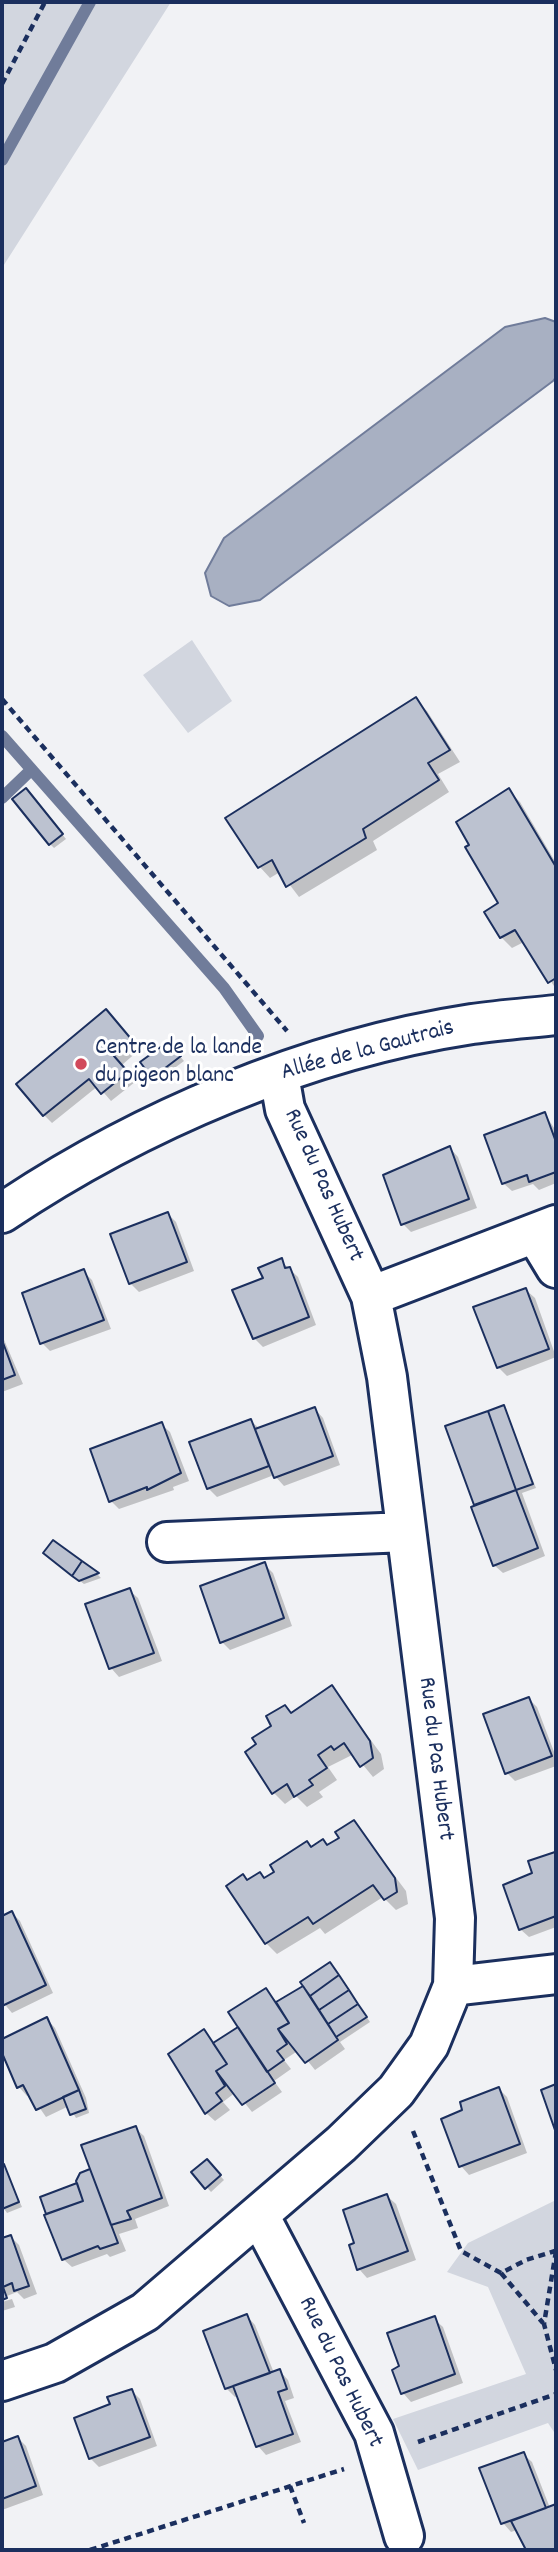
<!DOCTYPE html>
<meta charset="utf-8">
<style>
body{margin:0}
#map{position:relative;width:558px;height:2552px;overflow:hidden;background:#f1f2f5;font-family:Dekko,sans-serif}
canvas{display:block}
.frame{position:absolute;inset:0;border:4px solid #1b2f5e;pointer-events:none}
</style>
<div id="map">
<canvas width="558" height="2552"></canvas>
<div class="frame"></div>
</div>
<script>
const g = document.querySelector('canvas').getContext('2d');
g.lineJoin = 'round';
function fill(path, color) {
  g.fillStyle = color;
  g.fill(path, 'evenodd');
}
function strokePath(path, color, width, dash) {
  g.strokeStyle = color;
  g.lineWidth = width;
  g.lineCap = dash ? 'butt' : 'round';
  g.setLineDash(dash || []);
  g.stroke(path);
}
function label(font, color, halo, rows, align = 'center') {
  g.font = font + ' Dekko,sans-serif';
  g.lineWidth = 6;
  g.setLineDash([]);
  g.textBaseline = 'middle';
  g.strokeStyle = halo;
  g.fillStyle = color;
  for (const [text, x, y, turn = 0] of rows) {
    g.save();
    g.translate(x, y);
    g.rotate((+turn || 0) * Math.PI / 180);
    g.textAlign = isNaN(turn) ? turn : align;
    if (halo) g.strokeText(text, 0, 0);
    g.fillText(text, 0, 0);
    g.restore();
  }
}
fill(new Path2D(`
 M2,2H171L2,268Z
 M192,640L232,701L188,733L143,675Z
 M556,2200V2435L548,2423L418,2470L393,2419L526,2374L488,2287L447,2272L468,2243Z`), '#d2d6df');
const water = new Path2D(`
 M545,318L556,322V377L553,381L260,600L229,606L211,596L205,573L224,538L505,327Z`);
fill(water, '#a8b0c2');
strokePath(water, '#707c9a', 2);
fill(new Path2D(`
 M416,700L427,711L460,762L438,774L449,792L373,841L377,850L299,897L280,872L270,878L259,866Z
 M508,790L520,802L556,863V989L524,942L512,948L501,937Z
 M30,795L66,839L54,848L50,844Z
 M114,1019L139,1050L122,1065L135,1082L111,1101L98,1086L52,1123L44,1115Z
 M173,1048L184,1061L157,1081L153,1077Z
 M545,1114L556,1131V1183L539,1190L533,1184L512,1191L503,1183Z
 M450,1148L458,1157L477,1208L411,1232L403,1224Z
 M168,1214L176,1222L194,1271L139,1292L130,1283Z
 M281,1261L298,1277L316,1325L263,1347L254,1338L265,1279Z
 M83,1271L92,1280L111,1329L50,1351L42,1343Z
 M526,1290L535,1298L556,1357L507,1376L498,1367Z
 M2,1335L23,1384L2,1392Z
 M504,1407L536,1488L522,1493L545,1556L503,1573L494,1565L448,1427Z
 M315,1409L323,1418L340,1465L284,1486L274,1475L217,1497L208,1488L251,1421L260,1429Z
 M161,1424L170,1432L189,1481L173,1487L174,1490L119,1509L111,1501Z
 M53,1542L98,1575L101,1578L84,1584L49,1557Z
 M264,1564L273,1573L292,1626L230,1650L222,1642Z
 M129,1590L138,1598L162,1661L119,1677L111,1668L87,1605Z
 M332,1687L381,1754L384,1769L373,1777L354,1754L328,1767L337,1780L319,1792L323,1797L307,1807L296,1796L285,1804L274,1793L248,1752Z
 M529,1699L537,1707L556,1757V1766L515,1781L507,1773Z
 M354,1822L406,1891L408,1904L396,1910L383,1897L325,1934L320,1928L277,1954L266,1943L248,1882L265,1880L312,1849L328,1847L341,1839Z
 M555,1854L556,1927L529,1937L520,1929Z
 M12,1913L20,1921L53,1993L12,2013L2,2001V1918Z
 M334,1968L370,2022L340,2042L345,2049L315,2070L299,2050L284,2060L291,2069L274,2081L282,2092L252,2112L236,2092L223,2102L230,2110L215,2121L206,2113L204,2031L215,2044L241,2027L266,1990L278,2003Z
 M47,2019L55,2028L86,2098L89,2113L76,2118L69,2106L46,2117L30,2094L27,2096L19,2087L2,2049V2041Z
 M499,2089L507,2097L527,2153L469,2175L461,2166L444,2120L465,2111Z
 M135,2128L144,2136L169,2206L135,2219L138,2228L119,2234L126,2251L110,2257L107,2254L72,2267L63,2259L48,2213Z
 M206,2161L224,2180L211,2192L194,2173Z
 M4,2166L22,2207L7,2213L2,2206Z
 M387,2196L396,2204L416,2260L367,2278L359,2269L357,2244Z
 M11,2237L19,2245L37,2294L24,2299L17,2292L2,2298V2240Z
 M12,2299L15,2307L2,2311V2302Z
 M247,2316L255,2325L274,2373L280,2371L288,2380L294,2398L285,2401L301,2442L266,2455L258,2446L238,2396L235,2397L226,2388Z
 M434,2319L443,2327L463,2383L411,2402L403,2393L401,2367Z
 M132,2391L140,2399L157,2446L99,2467L90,2458L112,2405Z
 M18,2438L26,2446L43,2495L2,2510V2443Z
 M523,2454L532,2462L550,2508L556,2507V2550H527L517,2530L511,2532L503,2523Z`), '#0003');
strokePath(new Path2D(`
 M2,160L90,2
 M2,736L224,988L258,1036
 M2,798L31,770`), '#707c9a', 12);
const building = new Path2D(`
 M416,697L450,750L428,763L439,780L363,829L366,838L286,887L272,860L258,868L225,818Z
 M26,788L63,834L49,845L12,799Z
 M509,788L556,867V978L548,983L515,930L500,938L484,912L498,903L465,847L469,845L456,822Z
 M106,1009L132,1040L114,1056L128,1072L101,1094L89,1079L43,1116L16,1084Z
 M169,1041L181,1056L152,1078L140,1062Z
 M545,1112L556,1142V1172L529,1182L527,1175L502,1184L484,1135Z
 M450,1146L469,1199L401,1225L383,1175Z
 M168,1212L187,1262L129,1284L110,1234Z
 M282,1258L285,1268L290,1267L309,1317L253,1339L232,1290L263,1278L258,1268Z
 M84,1269L104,1320L40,1344L22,1293Z
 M526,1288L549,1349L497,1368L473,1307Z
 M2,1340L15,1375L2,1380Z
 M504,1405L533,1484L516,1490L488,1411Z
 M315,1407L333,1456L274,1478L255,1429Z
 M488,1411L516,1490L474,1505L445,1426Z
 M251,1419L269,1466L207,1489L189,1442Z
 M162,1422L181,1473L147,1490V1487L109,1502L90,1449Z
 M516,1490L538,1548L493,1566L471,1507Z
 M53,1540L82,1561L72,1576L43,1553Z
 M82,1561L99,1573L79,1581L72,1576Z
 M265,1562L284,1618L220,1643L200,1586Z
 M130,1588L154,1653L109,1669L85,1604Z
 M332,1685L370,1741L373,1758L360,1767L344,1743L334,1750L331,1746L318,1755L327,1768L309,1780L313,1785L294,1797L287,1784L272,1794L245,1752L256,1744L252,1738L271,1726L266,1716L285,1705L291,1713Z
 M529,1697L552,1756L505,1774L483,1714Z
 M354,1820L395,1878L397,1892L384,1900L373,1885L313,1924L308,1917L265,1944L226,1886L243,1874L247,1880L260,1872L264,1878L274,1872L270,1865L307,1841L311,1847L323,1839L327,1845L339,1838L335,1832Z
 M555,1852L556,1916L519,1930L503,1885L532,1873L528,1861Z
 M12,1911L46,1985L2,2006V1916Z
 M330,1962L339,1975L310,1996L300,1982Z
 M339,1975L349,1990L319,2010L310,1996Z
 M303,1986L338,2040L305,2063L278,2029L289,2023L276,2002Z
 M266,1988L289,2023L278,2029L287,2044L277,2051L284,2060L267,2072L228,2012Z
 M349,1990L358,2004L328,2024L319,2010Z
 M358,2004L367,2017L336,2037L328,2024Z
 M47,2017L79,2090L36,2110L23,2085L17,2088L2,2053V2039Z
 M238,2027L275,2083L242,2105L216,2071L227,2064L213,2043Z
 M204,2029L227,2064L216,2071L225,2086L216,2093L222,2101L205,2114L168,2054Z
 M556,2084V2133L541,2090Z
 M499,2087L520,2144L459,2167L441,2119L462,2110L460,2102Z
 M79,2090L86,2109L70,2115L63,2097Z
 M136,2126L162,2198L127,2211L131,2219L111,2225L81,2145Z
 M207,2159L221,2175L205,2189L191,2172Z
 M4,2164L19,2202L2,2209V2165Z
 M90,2169L118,2243L100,2249L98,2246L62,2260L44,2215L83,2201L76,2181L80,2173Z
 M77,2183L83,2201L46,2214L40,2197Z
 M387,2194L408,2251L357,2270L349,2245L354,2243L343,2210Z
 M11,2235L29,2286L14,2291L12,2283L3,2287L7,2298L2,2300V2238Z
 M247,2314L270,2373L225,2389L203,2331Z
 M435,2316L455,2374L401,2394L392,2370L399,2366L387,2333Z
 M280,2369L287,2389L278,2392L293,2434L256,2447L233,2386Z
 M132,2389L150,2437L89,2459L74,2418L110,2404L107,2397Z
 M18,2436L36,2486L2,2499V2442Z
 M524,2452L546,2508L501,2524L479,2468Z
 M556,2504V2550H526L511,2521Z`);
fill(building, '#bcc2d0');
strokePath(building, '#1b2f5e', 2);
const minor = new Path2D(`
 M2,1213C139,1121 308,1049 472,1024C500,1020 528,1018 556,1015
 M536,1235L556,1268
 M371,1296L556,1225
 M167,1542L406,1532
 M453,1986L556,1974
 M259,2215L374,2433L404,2536
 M2,2381L55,2363L145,2312L341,2144L396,2091L429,2045L453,1986L455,1918L387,1377L371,1296L285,1109L279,1075`);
strokePath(minor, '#1b2f5e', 44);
strokePath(new Path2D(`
 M2,84L45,2
 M2,699L287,1031
 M413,2131L461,2251L501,2273L526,2260L555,2251
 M556,2251L544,2324L556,2370
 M501,2273L543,2323
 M418,2442L556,2394
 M290,2486L304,2523
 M90,2550L344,2469`), '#1b2f5e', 4.5, [7, 5]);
strokePath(minor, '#fff', 38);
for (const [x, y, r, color] of [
 [81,1064,7,"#d1495b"]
]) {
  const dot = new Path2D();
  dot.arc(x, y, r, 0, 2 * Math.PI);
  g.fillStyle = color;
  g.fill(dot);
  strokePath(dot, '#fff', 2.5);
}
label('24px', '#1b2f5e', '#fff', [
 ["Centre de la lande",95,1050],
 ["du pigeon blanc",95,1078]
], 'left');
label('24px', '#1b2f5e', '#fff', [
 ["Allée de la Gautrais",368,1052,-15],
 ["Rue du Pas Hubert",322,1186,66],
 ["Rue du Pas Hubert",434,1759,83],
 ["Rue du Pas Hubert",339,2373,64]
]);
</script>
